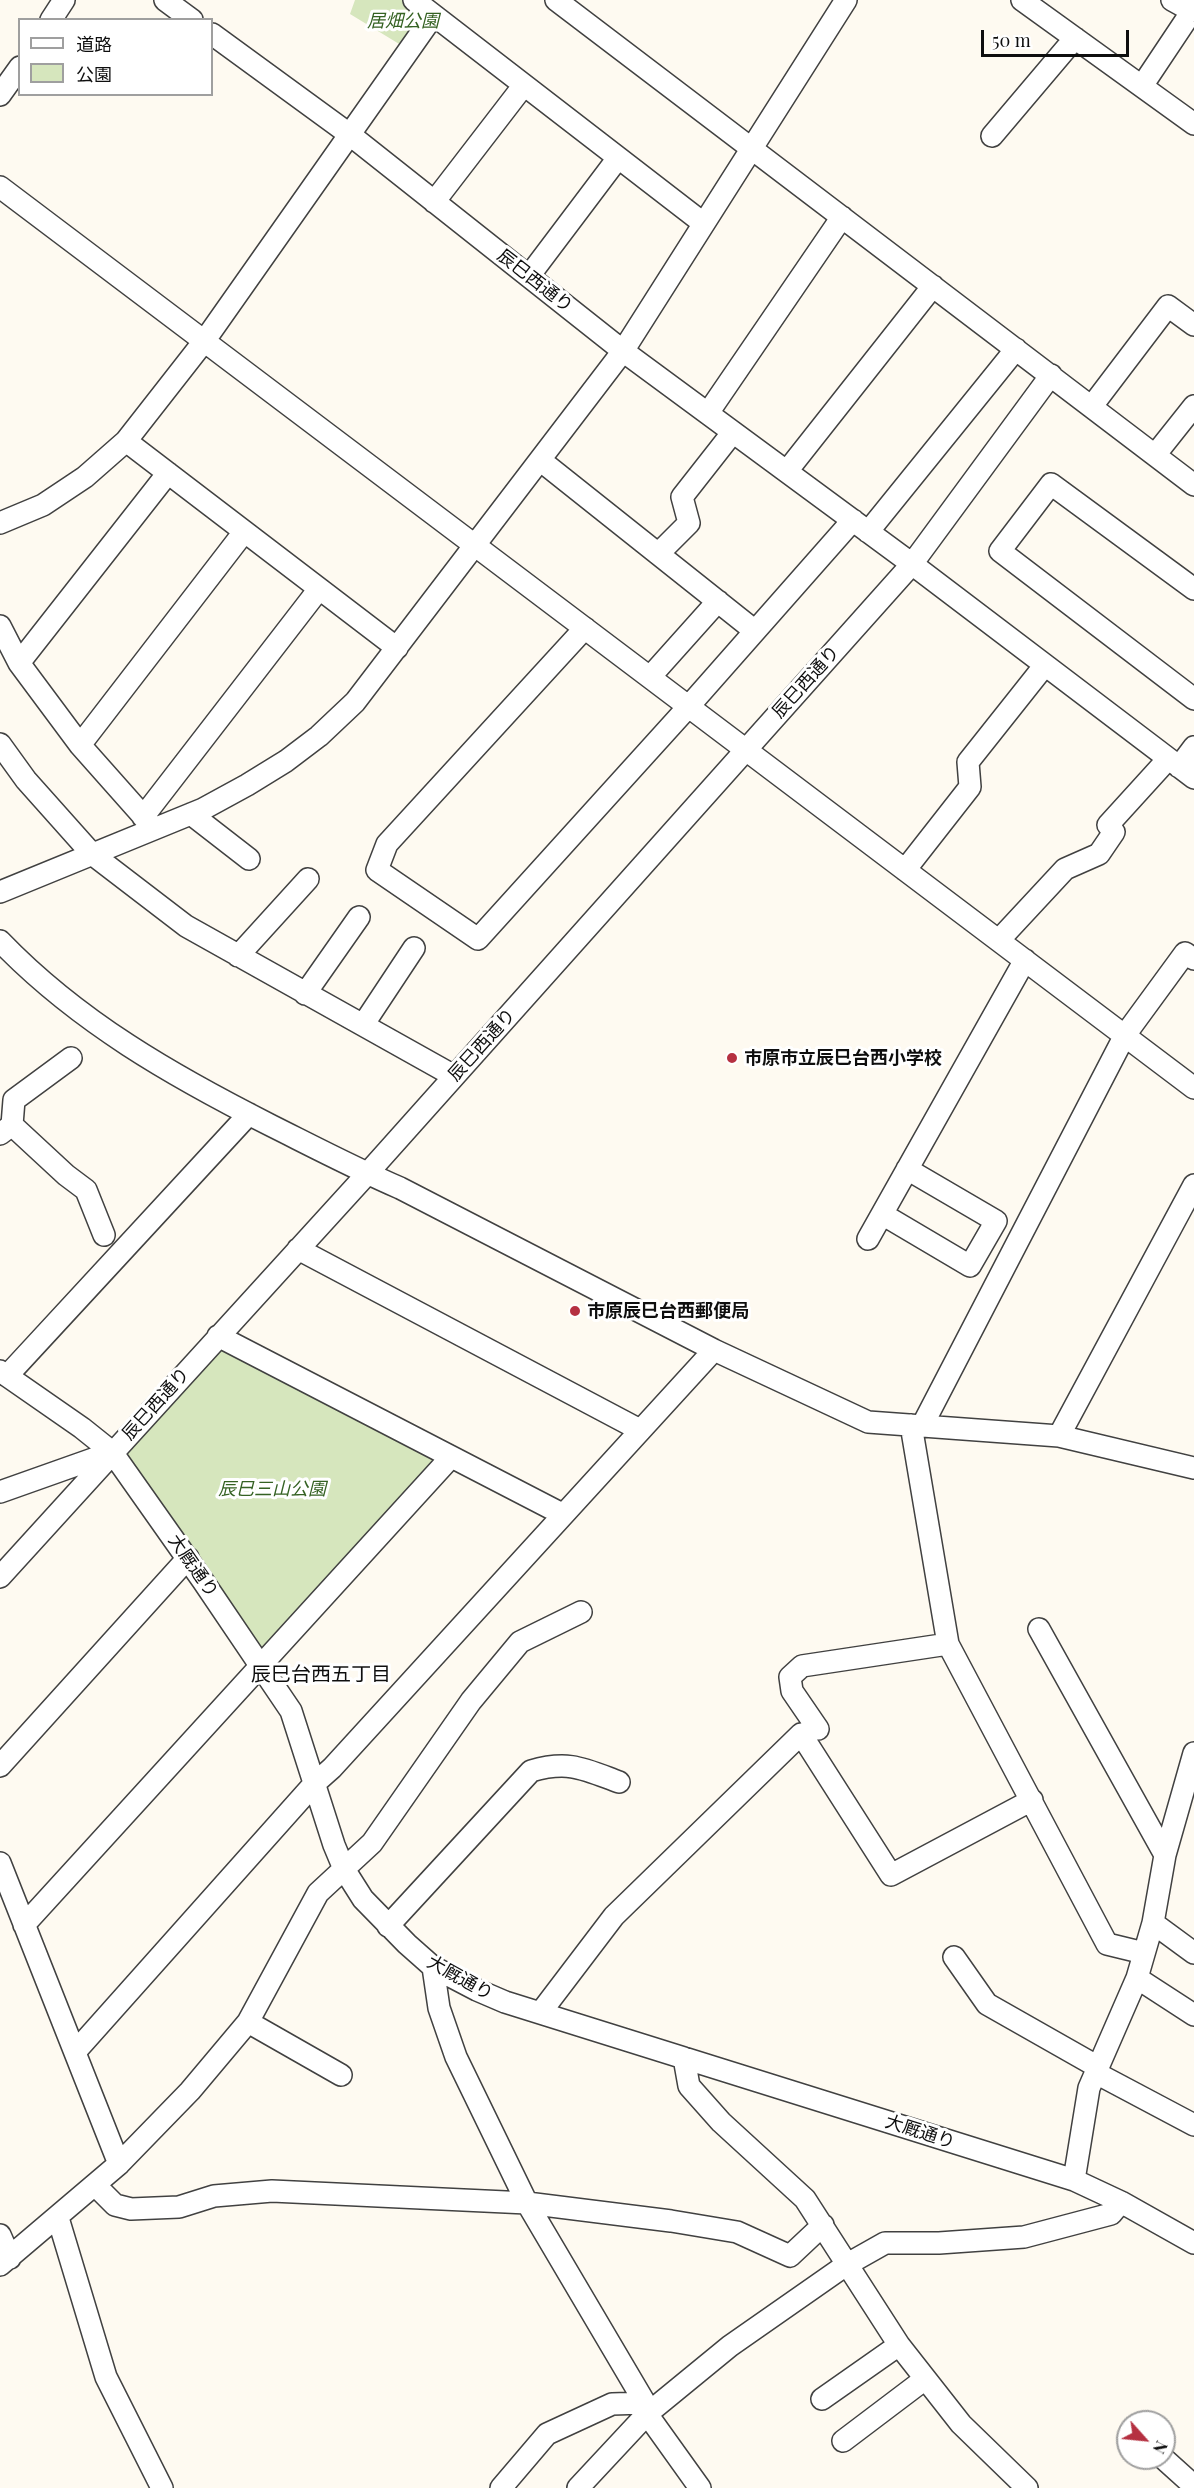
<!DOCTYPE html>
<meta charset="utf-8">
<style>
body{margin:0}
#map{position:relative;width:1194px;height:2488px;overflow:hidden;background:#fefaf1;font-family:"Playfair Display","Noto Sans JP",serif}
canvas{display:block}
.legend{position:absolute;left:18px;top:18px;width:195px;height:78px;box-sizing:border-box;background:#fff;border:2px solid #9f9f9f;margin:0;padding:8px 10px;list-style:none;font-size:18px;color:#0e0e0e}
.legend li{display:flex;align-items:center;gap:12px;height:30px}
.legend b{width:30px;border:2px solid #9f9f9f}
.north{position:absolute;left:1116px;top:2410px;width:60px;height:60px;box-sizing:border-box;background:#fff;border:2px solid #9f9f9f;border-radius:50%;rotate:117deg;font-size:16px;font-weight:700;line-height:24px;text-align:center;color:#0e0e0e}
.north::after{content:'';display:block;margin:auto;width:21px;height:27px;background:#b53041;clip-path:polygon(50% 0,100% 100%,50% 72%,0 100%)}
.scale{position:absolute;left:981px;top:30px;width:148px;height:27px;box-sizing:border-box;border:3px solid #0e0e0e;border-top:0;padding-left:8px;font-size:18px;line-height:21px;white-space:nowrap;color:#0e0e0e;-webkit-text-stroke:4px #fff;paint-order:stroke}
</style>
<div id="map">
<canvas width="1194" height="2488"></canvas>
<ul class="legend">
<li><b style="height:8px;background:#fff"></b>道路</li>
<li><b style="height:16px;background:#d6e6bd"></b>公園</li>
</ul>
<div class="north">N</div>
<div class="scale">50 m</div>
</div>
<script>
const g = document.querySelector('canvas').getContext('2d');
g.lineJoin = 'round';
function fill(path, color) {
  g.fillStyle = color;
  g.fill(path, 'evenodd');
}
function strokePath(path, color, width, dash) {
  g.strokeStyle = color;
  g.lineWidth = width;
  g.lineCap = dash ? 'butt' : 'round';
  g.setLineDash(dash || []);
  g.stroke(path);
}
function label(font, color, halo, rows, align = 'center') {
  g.font = font + ' "Playfair Display","Noto Sans JP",serif';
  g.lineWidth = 6;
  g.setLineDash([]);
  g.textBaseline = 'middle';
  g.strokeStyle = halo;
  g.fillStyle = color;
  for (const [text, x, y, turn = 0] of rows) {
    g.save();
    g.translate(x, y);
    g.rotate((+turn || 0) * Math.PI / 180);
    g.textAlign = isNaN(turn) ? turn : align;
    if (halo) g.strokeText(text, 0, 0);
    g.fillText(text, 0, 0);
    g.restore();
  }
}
fill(new Path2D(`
 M355,0H414L433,16L409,50L350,14Z
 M218,1336L451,1457L261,1666L112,1452Z`), '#d6e6bd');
const minor = new Path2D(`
 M165,0L192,20
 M414,0L703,223
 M556,0L1194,485
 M1022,0L1194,124
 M1172,0L1192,11
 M51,20L64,0
 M212,34L349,134L623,351L912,564L1194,778
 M1142,86L1194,8
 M0,95L20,67
 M992,136L1075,38
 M0,187L1194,1088
 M434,202L524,85
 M529,276L618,158
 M1092,406L1168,306L1194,325
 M708,413L842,217
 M126,441L397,648
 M1155,455L1194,406
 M540,460L755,631
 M787,471L933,286
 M0,523L43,505L85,477L126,441L205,340L433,16
 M868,532L1016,349
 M658,554L689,523L682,497L733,432
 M1194,589L1051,484L1000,551L1194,699
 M0,626L19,663L80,745L151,825
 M585,628L387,844L377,870L478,939L689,706L853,520
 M19,663L168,473
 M650,677L718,601
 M0,744L26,780L92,854L186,926L454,1076
 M80,745L244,532
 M1179,767L1194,747
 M191,814L249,859
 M143,817L319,589
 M905,870L970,787L968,762L1045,665
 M0,892L203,809L247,785L286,761L319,736L355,702L623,351L846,0
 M999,940L1065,869L1099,854L1114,832L1108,825L1168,759
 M0,941C78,1022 173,1076 272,1126C314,1147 356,1169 400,1188L714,1350L868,1422L1059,1436L1194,1468
 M238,956L308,879
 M305,994L359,917
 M363,1025L414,948
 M12,1125L66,1175L86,1190L104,1235
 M0,1134L12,1125L14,1100L71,1058
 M882,1214L970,1266L996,1221L907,1169
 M868,1239L1025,960
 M298,1249L640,1430
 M218,1336L562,1514
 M0,1371L82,1428L112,1452L203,1581L291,1711L334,1845L344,1869L363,1899L407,1944L433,1967L477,1990L505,2002L1074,2180L1121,2202L1194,2243
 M7,1376L249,1114
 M911,1425L948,1644L1107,1944L1144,1953
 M922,1426L1125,1035L1185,953L1194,959
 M1059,1436L1194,1185
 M0,1492L110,1453
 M0,1577L367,1174L912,564L1051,375
 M1039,1629L1165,1855
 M818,1729L792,1691L790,1677L802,1666L948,1644
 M0,1766L188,1558
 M0,1863L119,2164
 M1153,1923L1194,1953
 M24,1925L451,1457
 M388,1926L531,1771C569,1760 584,1769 619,1782
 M954,1957L987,2004L1098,2067
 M433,1967L439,2008L456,2057L527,2203L645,2403L647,2414L700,2488
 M1137,1978L1194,2015
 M541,2012L614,1916L801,1734L891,1875L1032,1800
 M248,2022L341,2075
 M75,2052L314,1784L332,1768L714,1350
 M684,2058L689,2086L721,2122L805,2199L899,2345L961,2424L1027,2488
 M1096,2073L1194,2125
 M1074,2180L1089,2088L1137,1978L1153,1923L1165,1855L1194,1753
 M95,2185L115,2205L131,2209L179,2207L214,2196L272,2191L527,2203L671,2221L737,2232L790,2256L823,2225
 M58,2218L106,2377L162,2488
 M0,2235L10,2258
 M0,2265L119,2164L190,2091L248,2022L318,1893L372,1843L471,1701L520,1642L581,1612
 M822,2399L899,2345
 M843,2441L925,2379
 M1163,2458L1194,2486
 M501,2488L547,2434L612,2404L645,2403
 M578,2488L647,2414L730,2346L846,2265L885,2243H939L1024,2237L1111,2214L1121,2202`);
strokePath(minor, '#414141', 24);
strokePath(minor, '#fff', 21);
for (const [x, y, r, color] of [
 [732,1058,6,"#b53041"],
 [575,1311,6,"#b53041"]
]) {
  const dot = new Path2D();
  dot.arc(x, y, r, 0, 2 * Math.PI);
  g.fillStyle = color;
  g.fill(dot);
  strokePath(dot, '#fff', 2);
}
label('italic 18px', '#356223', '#fff', [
 ["居畑公園",403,21],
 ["辰巳三山公園",272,1489]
]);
label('18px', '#0e0e0e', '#fff', [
 ["辰巳西通り",535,281,38],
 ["辰巳西通り",806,682,-48],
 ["辰巳西通り",482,1045,-48],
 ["辰巳西通り",156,1404,-48],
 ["大厩通り",193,1566,55],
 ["大厩通り",460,1978,29],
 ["大厩通り",920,2132,18]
]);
label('bold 18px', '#0e0e0e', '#fff', [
 ["市原市立辰巳台西小学校",744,1058],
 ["市原辰巳台西郵便局",587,1311]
], 'left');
label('20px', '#0e0e0e', '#fff', [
 ["辰巳台西五丁目",321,1675]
]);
</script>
